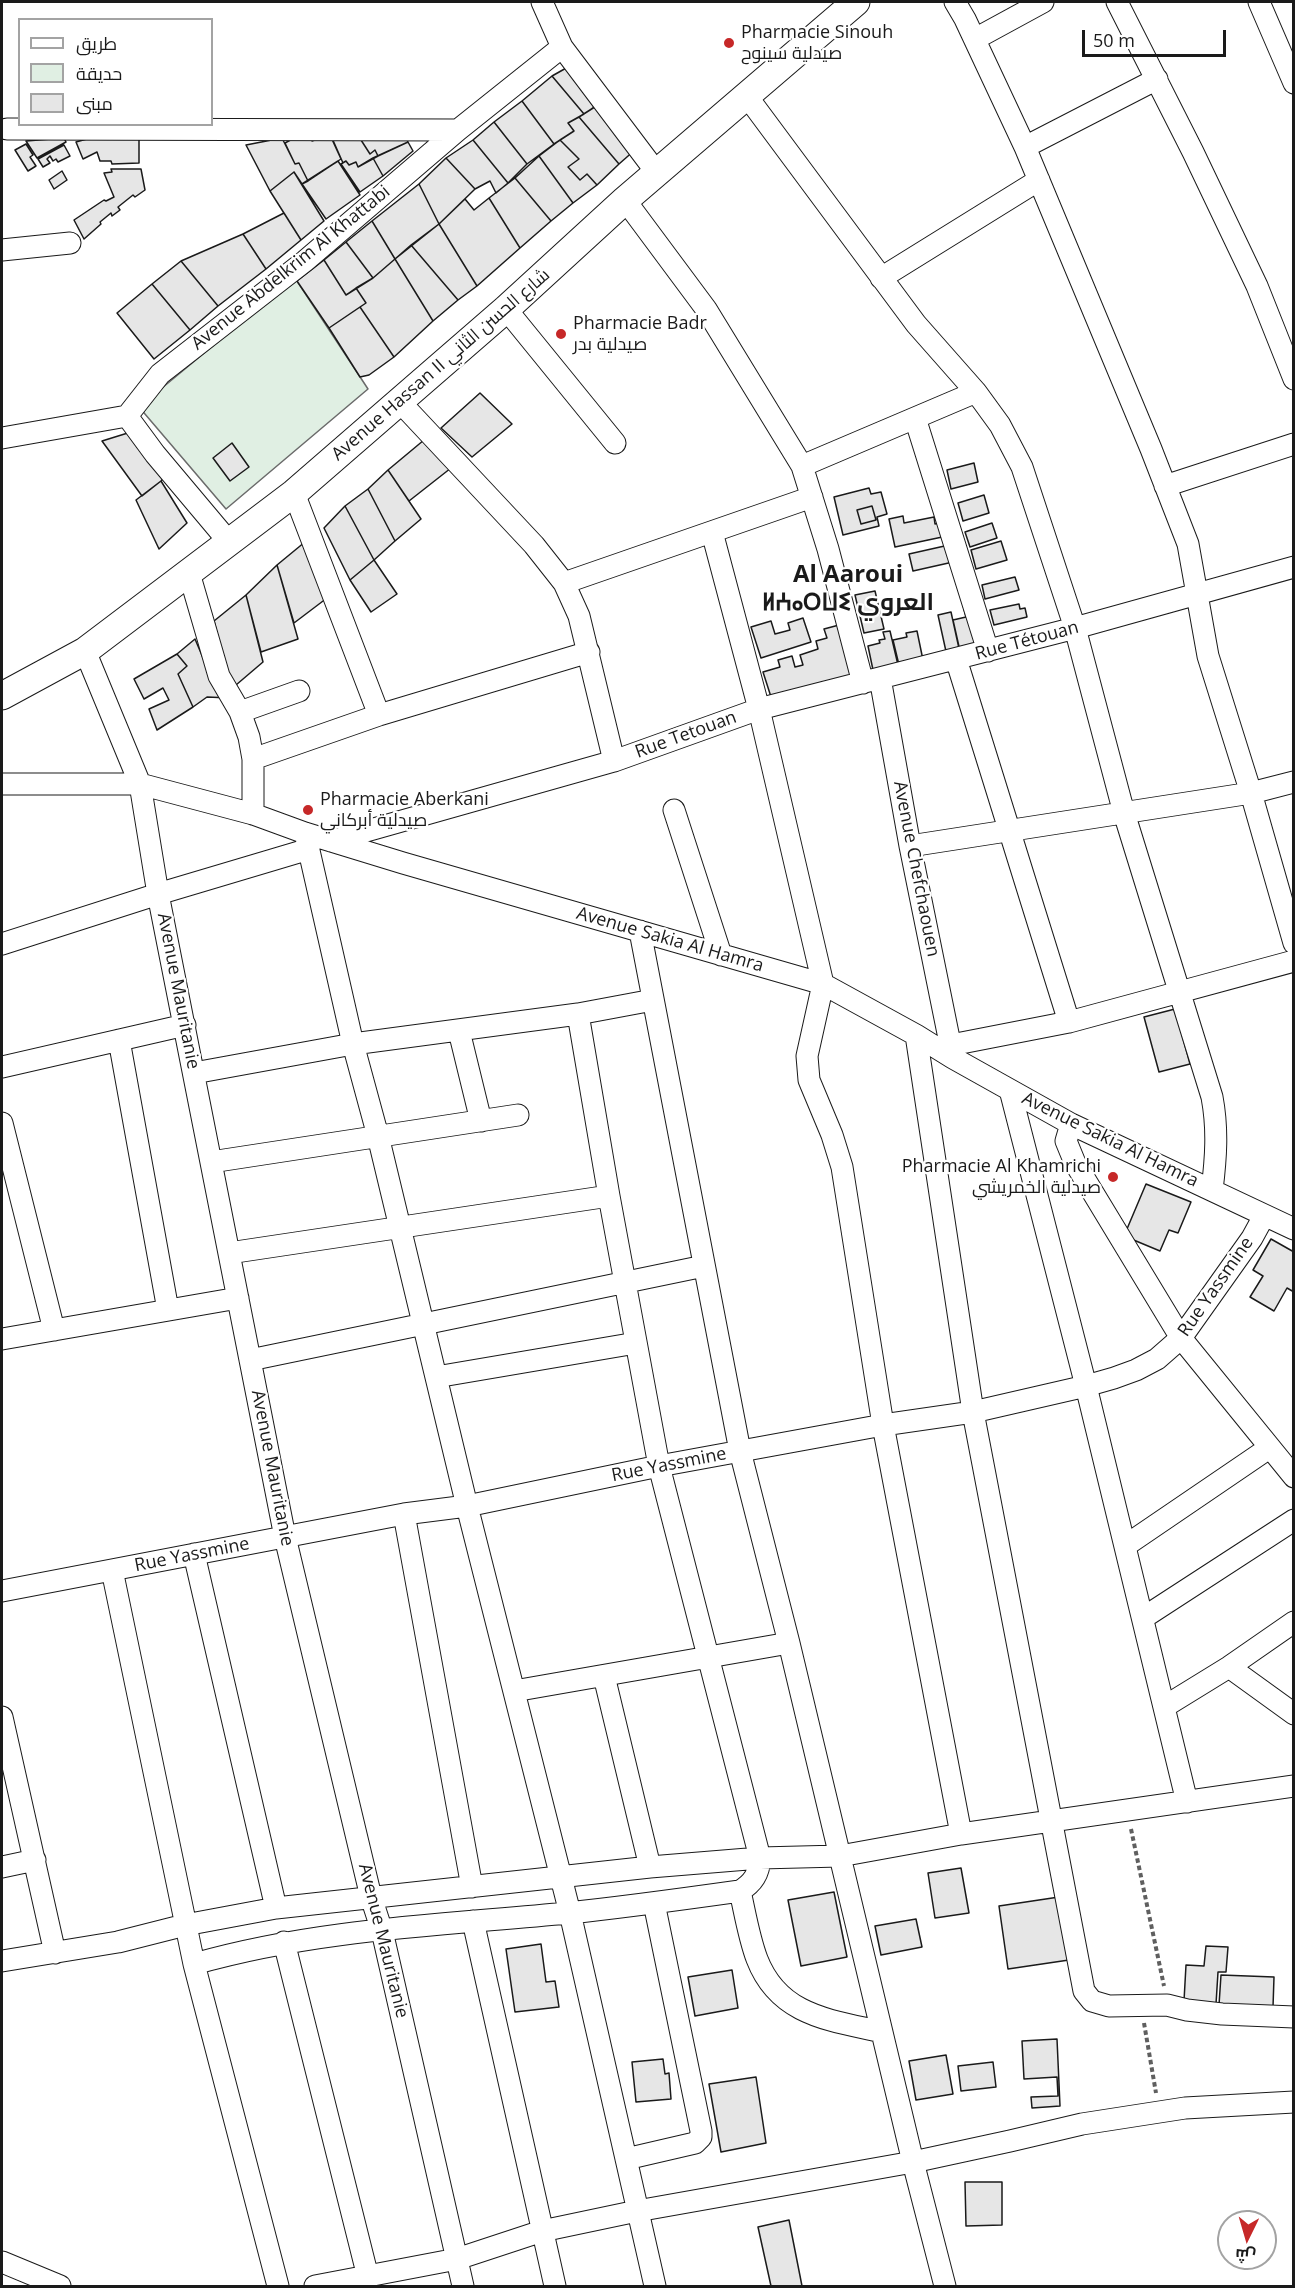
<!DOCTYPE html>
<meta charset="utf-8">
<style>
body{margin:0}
#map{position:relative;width:1295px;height:2288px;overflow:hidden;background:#fff;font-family:"Open Sans",Cairo,sans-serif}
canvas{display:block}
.frame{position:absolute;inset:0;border:3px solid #1a1a1a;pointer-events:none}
.legend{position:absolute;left:18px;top:18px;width:195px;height:108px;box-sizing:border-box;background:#fff;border:2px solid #a3a3a3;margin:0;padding:8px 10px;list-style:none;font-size:18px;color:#1a1a1a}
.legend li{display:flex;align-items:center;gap:12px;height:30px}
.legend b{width:30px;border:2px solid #a3a3a3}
.north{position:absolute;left:1217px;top:2210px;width:60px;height:60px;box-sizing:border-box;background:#fff;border:2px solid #a3a3a3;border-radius:50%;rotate:185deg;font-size:16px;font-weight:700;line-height:24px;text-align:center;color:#1a1a1a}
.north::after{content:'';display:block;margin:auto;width:21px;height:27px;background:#c62828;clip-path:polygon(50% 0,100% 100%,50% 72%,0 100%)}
.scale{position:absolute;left:1082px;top:30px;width:144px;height:27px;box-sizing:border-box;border:3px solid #1a1a1a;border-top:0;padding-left:8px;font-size:18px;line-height:21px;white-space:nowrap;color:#1a1a1a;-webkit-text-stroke:4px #fff;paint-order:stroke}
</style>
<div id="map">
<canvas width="1295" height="2288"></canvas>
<div class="frame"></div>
<ul class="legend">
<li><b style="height:8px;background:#fff"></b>طريق</li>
<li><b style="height:16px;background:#e0efe3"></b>حديقة</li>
<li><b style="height:16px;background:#e6e6e6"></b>مبنى</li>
</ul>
<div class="north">ش</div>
<div class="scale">50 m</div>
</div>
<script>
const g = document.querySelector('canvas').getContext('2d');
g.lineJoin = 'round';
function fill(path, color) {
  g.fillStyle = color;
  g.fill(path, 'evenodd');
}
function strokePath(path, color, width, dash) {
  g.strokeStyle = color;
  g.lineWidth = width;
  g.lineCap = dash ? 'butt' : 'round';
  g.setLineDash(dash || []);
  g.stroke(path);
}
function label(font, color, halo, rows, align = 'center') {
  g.font = font + ' "Open Sans",Cairo,"Noto Sans Tifinagh",sans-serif';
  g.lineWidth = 4.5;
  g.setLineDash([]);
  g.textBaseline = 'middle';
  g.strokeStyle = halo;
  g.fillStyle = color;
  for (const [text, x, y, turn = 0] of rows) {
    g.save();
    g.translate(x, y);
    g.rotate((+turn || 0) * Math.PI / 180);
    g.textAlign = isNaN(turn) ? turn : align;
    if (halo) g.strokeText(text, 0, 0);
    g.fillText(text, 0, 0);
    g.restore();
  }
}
const green = new Path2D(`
 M295,278L368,389L226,509L139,407Z`);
fill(green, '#e0efe3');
strokePath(green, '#6a6a6a', 1.5);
const building = new Path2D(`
 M568,67L594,107L584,114L552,76Z
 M552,76L584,114L568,123L574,131L554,144L522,101Z
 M522,101L554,144L527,164L494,122Z
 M601,103L636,149L619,164L579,117Z
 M579,117L619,164L597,185L587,174L580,180L568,167L579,159L560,140L574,131L568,123Z
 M494,122L527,164L508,183L473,140Z
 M403,132L408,142L378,156L375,150L370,154L361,140Z
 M139,135V163L112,164L111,161H100L97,152L83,159L76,142L94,137Z
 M330,135L341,159L308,181L299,163L295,164L285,143L296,137L310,136L312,141Z
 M64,138L66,142L37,158L26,141Z
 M282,138L295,164L299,163L308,181L302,184L294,172L270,191L246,145Z
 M332,138L361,140L370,154L375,150L378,156L358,167L356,162L349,165L346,161L343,163Z
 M473,140L508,183L496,193L490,181L475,189L446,158Z
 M560,140L579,159L568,167L580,180L587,174L597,185L573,203L539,156Z
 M408,142L413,151L383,176L373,158Z
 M26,144L33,155L30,157L36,166L28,171L15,150Z
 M64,145L70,156L58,162L56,159L53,161L50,156L47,159L50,163L43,167L38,159Z
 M539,156L573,203L551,221L515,178Z
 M373,158L383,176L360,192L341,164L346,161L349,165L356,162L358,167Z
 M446,158L475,189L439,224L419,184Z
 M338,161L360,195L326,219L302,184Z
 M111,169H141L145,190L135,197L133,195L118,207L120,210L112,216L111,213L100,222L101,224L84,239L74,220L104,200L106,201L114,197L104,173L112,172Z
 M62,171L67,180L54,189L49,180Z
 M294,172L324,221L301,240L270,191Z
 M515,178L551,221L520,248L489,198Z
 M419,184L439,224L395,259L372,221Z
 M489,198L520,248L477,286L439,224L465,199L474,210Z
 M284,213L301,240L266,269L243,234Z
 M372,221L395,259L373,278L346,242Z
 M439,224L477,286L458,300L411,245Z
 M243,234L266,269L218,306L181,261Z
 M346,242L373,278L346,295L324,260Z
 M411,245L458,300L433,321L395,259Z
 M395,259L433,321L394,357L360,307L366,303L356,288L373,278Z
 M324,260L346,295L356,288L366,303L329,328L297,281Z
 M181,261L218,306L190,330L152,284Z
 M152,284L190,330L154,359L117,313Z
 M360,307L394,357L369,375L360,377L329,328Z
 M480,393L512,424L472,457L441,428Z
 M131,432L165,476L161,481L142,496L102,441Z
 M424,440L451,468L409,501L388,470Z
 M232,443L249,467L230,481L213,458Z
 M974,463L978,482L951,489L947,470Z
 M388,470L421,519L395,541L368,489Z
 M161,481L187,523L159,549L136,500Z
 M869,488L871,494L881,492L887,514L877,517L879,526L843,535L834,497ZM872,506L876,520L861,524L857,510Z
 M368,489L395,541L374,560L345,506Z
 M984,495L989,513L963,521L958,503Z
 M345,506L374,560L350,580L324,528Z
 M872,506L876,520L861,524L857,510Z
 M903,516L904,523L934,517L935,524L944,521L947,536L895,547L889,519Z
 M992,523L997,538L970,547L965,532Z
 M311,537L327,598L294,623L277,565Z
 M1001,541L1007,560L976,569L971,550Z
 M949,545L953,562L913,571L909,554Z
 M374,560L397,594L371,612L350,580Z
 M277,565L298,639L261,652L246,595Z
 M1015,577L1019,590L985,599L982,585Z
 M875,591L884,629L864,633L855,595Z
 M246,595L263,662L236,685L230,686L214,621Z
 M1019,604L1020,609L1025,608L1027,617L994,625L990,610Z
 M963,605L980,647L960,651L953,620L966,617Z
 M951,612L960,653L947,656L938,615Z
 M803,618L811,642L761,658L751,627L771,621L775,634L790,630L788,623Z
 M839,625L855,674L772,700L763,672L780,667L778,660L792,656L795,667L803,665L800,655L818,649L816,641L827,638L824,629Z
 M890,631L898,665L873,670L868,646L880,643L879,640L885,639L883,632Z
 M917,631L923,660L899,665L893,640L907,637L906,633Z
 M195,639L206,665L230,698L207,697L193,707L178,674L187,666L177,654Z
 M177,654L187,666L178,674L193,707L157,730L149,709L169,700L163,688L144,699L134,679Z
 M1175,1009L1190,1064L1159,1072L1144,1017Z
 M1146,1184L1191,1202L1178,1233L1169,1230L1160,1251L1124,1236Z
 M1271,1239L1294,1252V1292L1287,1288L1274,1311L1250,1297L1263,1276L1253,1270Z
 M961,1868L969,1913L935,1918L928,1873Z
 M834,1892L847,1957L801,1966L788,1900Z
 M1059,1897L1069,1960L1008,1969L999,1906Z
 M916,1919L922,1947L881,1955L875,1926Z
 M541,1944L546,1982L555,1981L559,2007L515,2012L506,1949Z
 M1206,1946L1228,1947L1226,1972H1218L1216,2004L1184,2001L1186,1965L1204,1966Z
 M732,1970L738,2008L695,2016L688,1977Z
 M1221,1975L1274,1977L1273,2007L1219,2005Z
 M1057,2039L1060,2106L1032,2108L1031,2097L1058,2096L1057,2077L1024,2079L1022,2041Z
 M946,2055L953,2094L916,2100L909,2061Z
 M663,2059L665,2074L669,2073L671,2099L636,2102L632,2062Z
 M993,2062L996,2087L961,2091L958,2066Z
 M756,2077L766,2143L721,2152L709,2084Z
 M965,2182H1002V2225L966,2226Z
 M789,2220L802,2286H771L758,2227Z`);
fill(building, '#e6e6e6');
strokePath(building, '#1a1a1a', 1.5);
const minor = new Path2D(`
 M542,2L562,47L657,173
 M955,2L965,19L1025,147L1151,449L1188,544L1208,656L1251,793L1294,943
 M1117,2L1193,152L1257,286L1294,379
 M1259,2L1294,83
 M975,39L1043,2
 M746,95L916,324L976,392L1000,425L1022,467L1075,628L1124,813L1212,1097C1218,1129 1216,1158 1212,1190
 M7,129L458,130
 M1025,147L1157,79
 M625,200L706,309L802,466L828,549L863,683
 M2,250L70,243
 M881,278L1039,180
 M506,309L615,443
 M400,402L534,545L564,583L579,616L614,761
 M127,416L155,454L229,542
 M915,418L988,651
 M2,438L127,416L160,374L305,261L458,130L562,47
 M802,466L976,392
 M1165,486L1294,444
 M294,493L379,715
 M712,532L759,709L823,984L807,1056L809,1080L832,1135L842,1167L883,1425L961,1834
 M189,573L219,676L240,712L249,737L253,759V814
 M564,583L812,497
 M85,651L140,784L158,894L285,1537L371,1897L382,1931L463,2286
 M956,659L1069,1022
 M880,678L910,846L953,1058
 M240,712L299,691
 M253,759L379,715L589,652
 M2,784H140L253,814L305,833L403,863L823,984L916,1035L953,1058L1071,1124L1294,1229
 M674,810L721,955
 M305,833L353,1044L378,1136L467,1506L570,1913L655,2286
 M331,841L614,761L759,709L1075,628L1294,567
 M910,846L1251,793L1294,782
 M640,931L740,1451L789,1643L913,2162L945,2286
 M2,944L158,894L309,849
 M459,1031L481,1121
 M916,1035L973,1412L1084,1991L1092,2001L1109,2006L1167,2005L1187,2010L1222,2014L1294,2017
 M119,1040L168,1310
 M951,1045L1069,1022L1294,961
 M2,1067L185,1025
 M194,1073L353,1044L578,1014L653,1000
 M1010,1090L1086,1386L1187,1802
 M2,1123L54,1330
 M1071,1124L1066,1141L1075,1163L1181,1338L1294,1477
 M211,1162L518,1115
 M229,1253L609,1196
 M2,1339L238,1298
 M250,1360L704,1266
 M436,1377L636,1343
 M404,1514L472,1887
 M1125,1546L1269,1448
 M194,1554L276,1908
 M112,1570L194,1964L278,2286
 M2,1591L404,1514L467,1506L659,1466L883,1425L973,1412L1086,1386L1114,1378L1136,1370L1157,1359L1181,1338L1252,1238L1264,1216
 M1143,1618L1294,1520
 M1229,1667L1294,1714
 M604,1676L650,1867
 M514,1691L789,1643
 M1164,1707L1229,1667L1294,1622
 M2,1717L55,1953
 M2,1867L35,1860
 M740,1891C745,1913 749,1938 757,1959C779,2016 830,2020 882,2032
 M473,1921L555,2286
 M284,1942L368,2277
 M2,1961L118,1942L185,1925L276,1908L650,1867L760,1858L840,1856L961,1834L1294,1786
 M194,1964C316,1929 443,1925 568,1913C626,1907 683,1899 740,1891C753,1883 759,1874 760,1858L659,1466L609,1196L578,1014
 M626,2159L695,2143L701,2137V2131L654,1903
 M2,2262L60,2286
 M315,2286L457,2259L542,2231L637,2211L913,2162L1010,2141L1082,2124L1185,2108L1294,2102`);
const major = new Path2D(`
 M2,696L85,651L294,493L506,309L625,200L856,2`);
strokePath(minor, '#1a1a1a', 23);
strokePath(major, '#1a1a1a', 29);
strokePath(new Path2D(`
 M1131,1829L1164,1986
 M1144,2023L1156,2093`), '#5f5f5f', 4, [4.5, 3]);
strokePath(minor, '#fff', 21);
strokePath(major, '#fff', 27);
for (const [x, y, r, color] of [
 [729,43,6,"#c62828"],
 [561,334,6,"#c62828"],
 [308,810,6,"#c62828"],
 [1113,1177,6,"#c62828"]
]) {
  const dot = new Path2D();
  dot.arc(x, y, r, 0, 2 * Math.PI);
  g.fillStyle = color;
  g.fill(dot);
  strokePath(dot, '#fff', 2);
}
label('18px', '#1a1a1a', '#fff', [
 ["Pharmacie Sinouh",741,33],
 ["صيدلية سينوح",741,54],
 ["Pharmacie Badr",573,324],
 ["صيدلية بدر",573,345],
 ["Pharmacie Aberkani",320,800],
 ["صيدلية أبركاني",320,821],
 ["Pharmacie Al Khamrichi",1101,1167,"right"],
 ["صيدلية الخمريشي",1101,1188,"right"]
], 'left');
label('18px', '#1a1a1a', '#fff', [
 ["Avenue Abdelkrim Al Khattabi",291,268,-39],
 ["Avenue Hassan II شارع الحسن الثاني",441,365,-41],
 ["Rue Tétouan",1027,641,-15],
 ["Rue Tetouan",686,735,-20],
 ["Avenue Chefchaouen",916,869,79],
 ["Avenue Sakia Al Hamra",670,940,16],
 ["Avenue Mauritanie",178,991,79],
 ["Avenue Sakia Al Hamra",1110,1140,26],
 ["Rue Yassmine",1216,1287,-55],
 ["Rue Yassmine",669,1465,-11],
 ["Avenue Mauritanie",272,1468,79],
 ["Rue Yassmine",192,1555,-11],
 ["Avenue Mauritanie",383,1941,76]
]);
label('bold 24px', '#1a1a1a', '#fff', [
 ["Al Aaroui",848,575],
 ["ⵍⵄⴰⵔⵡⵉ العروي",848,603]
]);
</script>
